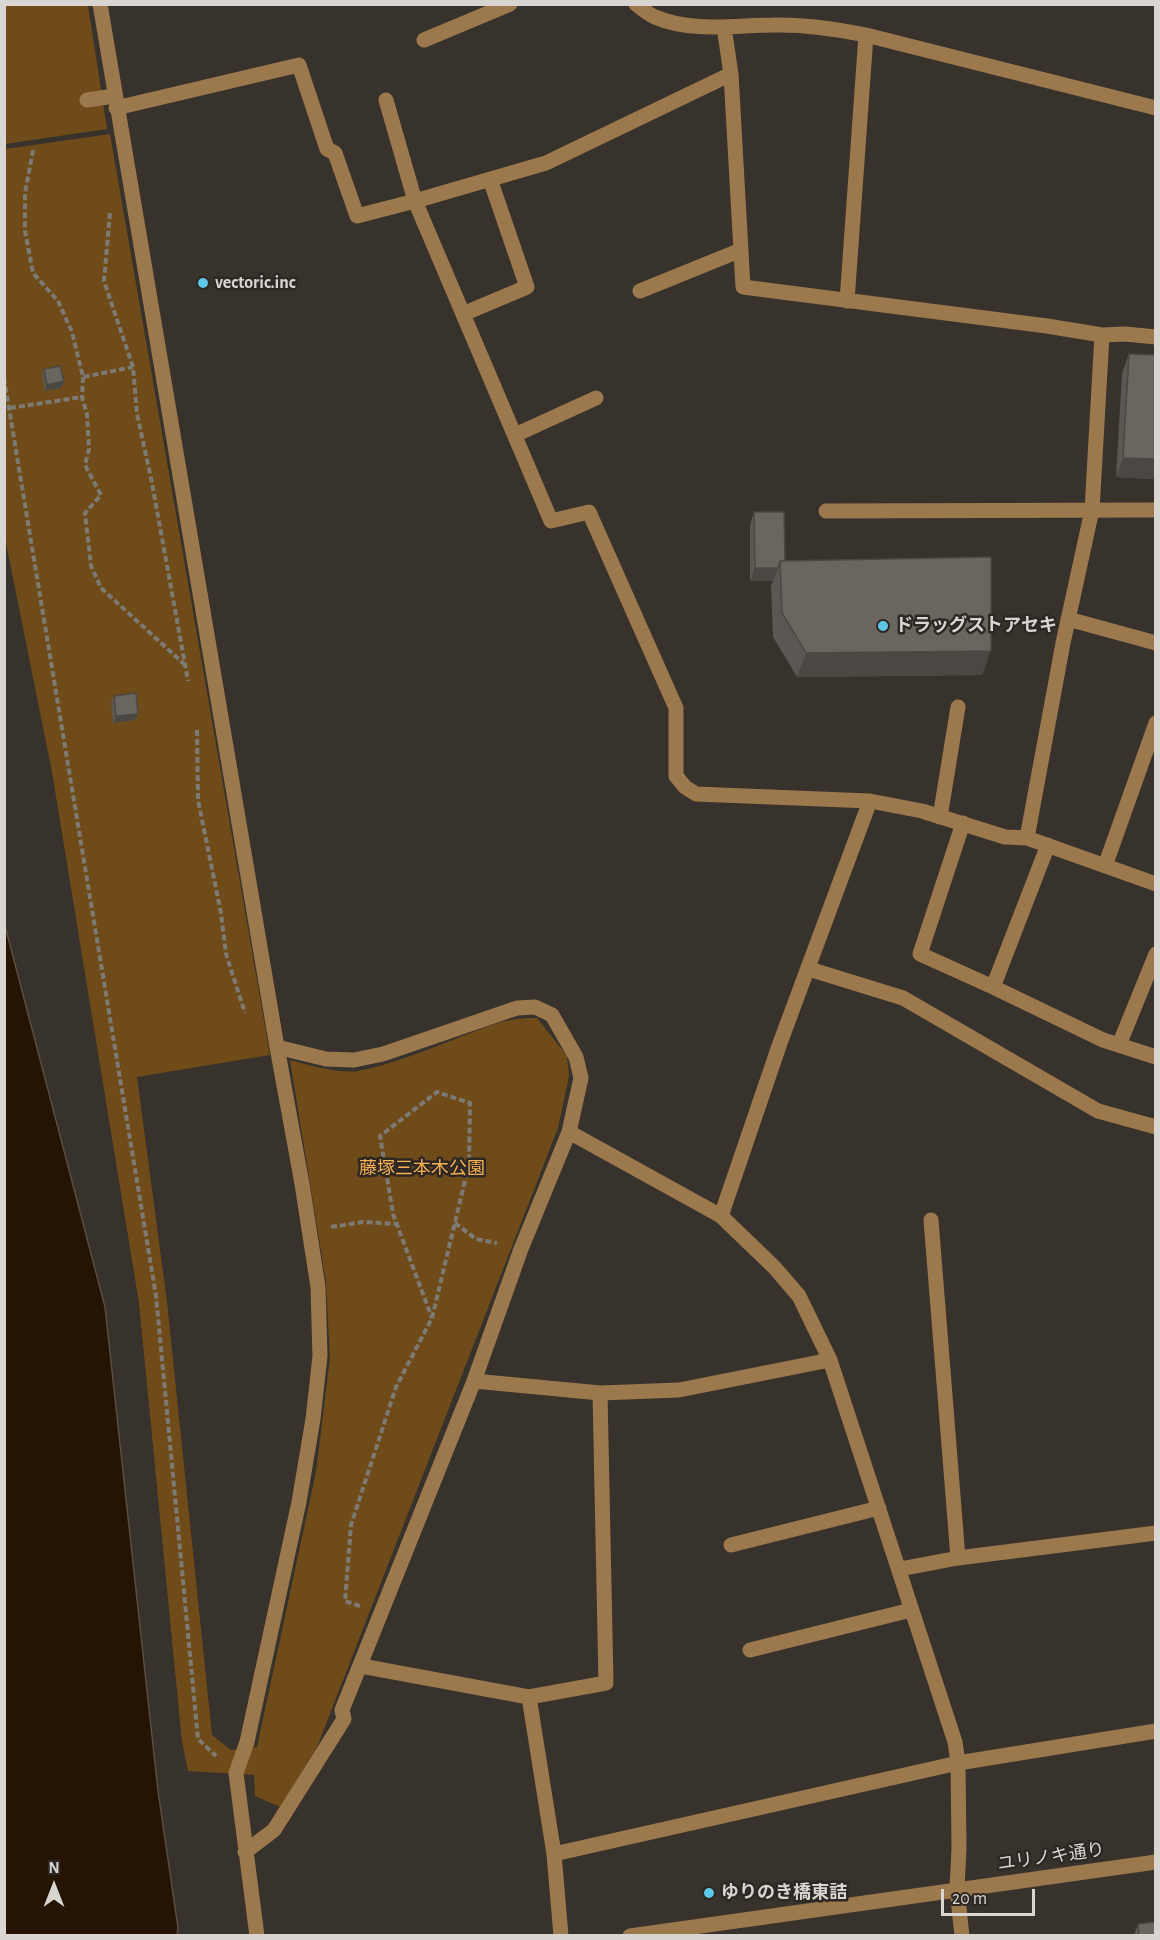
<!DOCTYPE html>
<meta charset="utf-8">
<style>
body{margin:0}
#map{position:relative;width:1160px;height:1940px;overflow:hidden;background:#37322c;font-family:"Alegreya Sans",sans-serif}
canvas{display:block}
.frame{position:absolute;inset:0;border:6px solid #d9d6d2;pointer-events:none}
.north{position:absolute;left:24px;top:1856px;width:60px;height:60px;-webkit-text-stroke:4px #2d2823;paint-order:stroke;rotate:0deg;font-size:16px;font-weight:700;line-height:24px;text-align:center;color:#d9d6d2}
.north::after{content:'';display:block;margin:auto;width:21px;height:27px;background:#d9d6d2;clip-path:polygon(50% 0,100% 100%,50% 72%,0 100%)}
.scale{position:absolute;left:941px;top:1889px;width:94px;height:27px;box-sizing:border-box;border:3px solid #d9d6d2;border-top:0;padding-left:8px;font-size:18px;line-height:21px;white-space:nowrap;color:#d9d6d2;-webkit-text-stroke:4px #2d2823;paint-order:stroke}
</style>
<div id="map">
<canvas width="1160" height="1940"></canvas>
<div class="frame"></div>
<div class="north">N</div>
<div class="scale">20 m</div>
</div>
<script>
const g = document.querySelector('canvas').getContext('2d');
g.lineJoin = 'round';
function fill(path, color) {
  g.fillStyle = color;
  g.fill(path, 'evenodd');
}
function strokePath(path, color, width, dash) {
  g.strokeStyle = color;
  g.lineWidth = width;
  g.lineCap = dash ? 'butt' : 'round';
  g.setLineDash(dash || []);
  g.stroke(path);
}
function label(font, color, halo, rows, align = 'center') {
  g.font = font + ' "Alegreya Sans","Noto Sans JP",sans-serif';
  g.lineWidth = 5;
  g.setLineDash([]);
  g.textBaseline = 'middle';
  g.strokeStyle = halo;
  g.fillStyle = color;
  for (const [text, x, y, turn = 0] of rows) {
    g.save();
    g.translate(x, y);
    g.rotate((+turn || 0) * Math.PI / 180);
    g.textAlign = isNaN(turn) ? turn : align;
    if (halo) g.strokeText(text, 0, 0);
    g.fillText(text, 0, 0);
    g.restore();
  }
}
fill(new Path2D(`
 M4,5H88L107,129L5,144Z
 M110,134L270,1055L137,1077L167,1302L212,1735L231,1750L257,1747L316,1472L330,1358L326,1282L290,1060C308,1065 340,1074 358,1071C391,1065 426,1050 458,1038C486,1027 506,1017 537,1018L567,1056L569,1076L558,1128L317,1747L280,1807L255,1796L254,1775L188,1771L182,1742L139,1303L52,772L5,538V149Z`), '#6f4b1a');
const water = new Path2D(`
 M5,926L105,1307L158,1791L178,1928L177,1935H5Z`);
fill(water, '#241401');
strokePath(water, '#5a4e40', 1.5);
strokePath(new Path2D(`
 M33,150L25,193V231L33,273L58,301L72,332L83,377L133,367
 M110,213L104,281L133,367L137,414L152,483L188,681
 M83,377L82,397L87,414L89,449L85,465L101,495L85,513L91,566L101,588L184,664
 M4,378L156,1296L198,1739L216,1756
 M10,408L82,397
 M197,730L198,800L221,913L226,954L245,1013
 M455,1223L476,1239L497,1243
 M331,1227L363,1222L396,1224
 M360,1606L345,1601L351,1525L396,1387L432,1318L469,1164L470,1103L437,1092L380,1136L393,1214L432,1318`), '#7d7973', 4, [6, 3]);
strokePath(new Path2D(`
 M100,4L277,1047L302,1184L318,1287L320,1356L313,1419L299,1502L247,1742L236,1773L257,1936
 M636,4C642,9 648,14 655,17C692,33 736,25 774,25C805,24 836,29 866,35L1156,108
 M724,27L731,74L743,287L1047,326L1102,335L1125,334L1156,337
 M424,40L510,4
 M87,100L114,96
 M116,108L299,65L327,149L335,153L357,216L415,201L386,100
 M640,291L741,250
 M847,301L866,35
 M463,314L527,287L490,179
 M515,435L596,398
 M826,511L1156,510
 M1068,619L1156,643
 M870,801L922,811L1005,837L1027,838L1156,884
 M940,817L958,707
 M963,823L920,954L993,987L1103,1040L1156,1057
 M1027,838L1063,643L1092,510L1102,335
 M1105,866L1156,723
 M809,969L903,998L1098,1111L1156,1127
 M993,987L1048,845
 M1119,1045L1156,954
 M569,1132L721,1216L774,1267L799,1296L830,1360L955,1742L958,1763L959,1848L957,1889L962,1936
 M721,1216L780,1043L870,801L696,794L685,787L676,776V708L589,512L551,521L415,201L546,163L731,74
 M931,1220L958,1558
 M474,1381L600,1393L679,1390L830,1360
 M731,1545L879,1508
 M900,1569L958,1558L1156,1533
 M750,1650L911,1610
 M361,1666L529,1697L606,1683L600,1393
 M529,1697L554,1854L561,1936
 M245,1852L274,1830L344,1719L342,1710L474,1381L521,1249L569,1132L581,1078L576,1057L552,1015L535,1007L517,1008L383,1054L354,1060L326,1059L277,1047
 M554,1854L958,1763L1156,1731
 M630,1936L1156,1862`), '#9c784d', 15);
fill(new Path2D(`
 M1129,354L1155,355V479L1116,477L1122,373Z
 M44,369L64,381L61,388L45,391L42,375Z
 M754,512L785,561L982,675L797,677L773,637L771,585L773,581H750V525Z
 M114,696L138,714L135,720L113,723L111,702Z
 M1138,1924L1155,1935H1134Z`), '#5c5752');
fill(new Path2D(`
 M64,381L61,388L45,391L47,385Z
 M1123,458L1155,459V479L1116,477Z
 M755,568H778L773,581H750Z
 M991,651L982,675L797,677L806,653Z
 M138,714L135,720L113,723L116,716Z`), '#4b4742');
const building = new Path2D(`
 M1129,354L1155,355V459L1123,458Z
 M60,366L64,381L47,385L44,369Z
 M754,512H784L785,561H780L778,568H755Z
 M991,557V651L806,653L782,613L780,561Z
 M136,693L138,714L116,716L114,696Z
 M1155,1922V1935H1139L1138,1924Z`);
fill(building, '#6b655f');
strokePath(building, '#4b4742', 1.5);
for (const [x, y, r, color] of [
 [203,283,6,"#5cc7e7"],
 [883,626,6,"#5cc7e7"],
 [709,1893,6,"#5cc7e7"]
]) {
  const dot = new Path2D();
  dot.arc(x, y, r, 0, 2 * Math.PI);
  g.fillStyle = color;
  g.fill(dot);
  strokePath(dot, '#2d2823', 2);
}
label('bold 18px', '#d9d6d2', '#2d2823', [
 ["vectoric.inc",215,283],
 ["ドラッグストアセキ",895,626],
 ["ゆりのき橋東詰",721,1893]
], 'left');
label('18px', '#f8b054', '#2d2823', [
 ["藤塚三本木公園",422,1169]
]);
label('18px', '#d9d6d2', '#2d2823', [
 ["ユリノキ通り",1051,1857,-8]
]);
</script>
